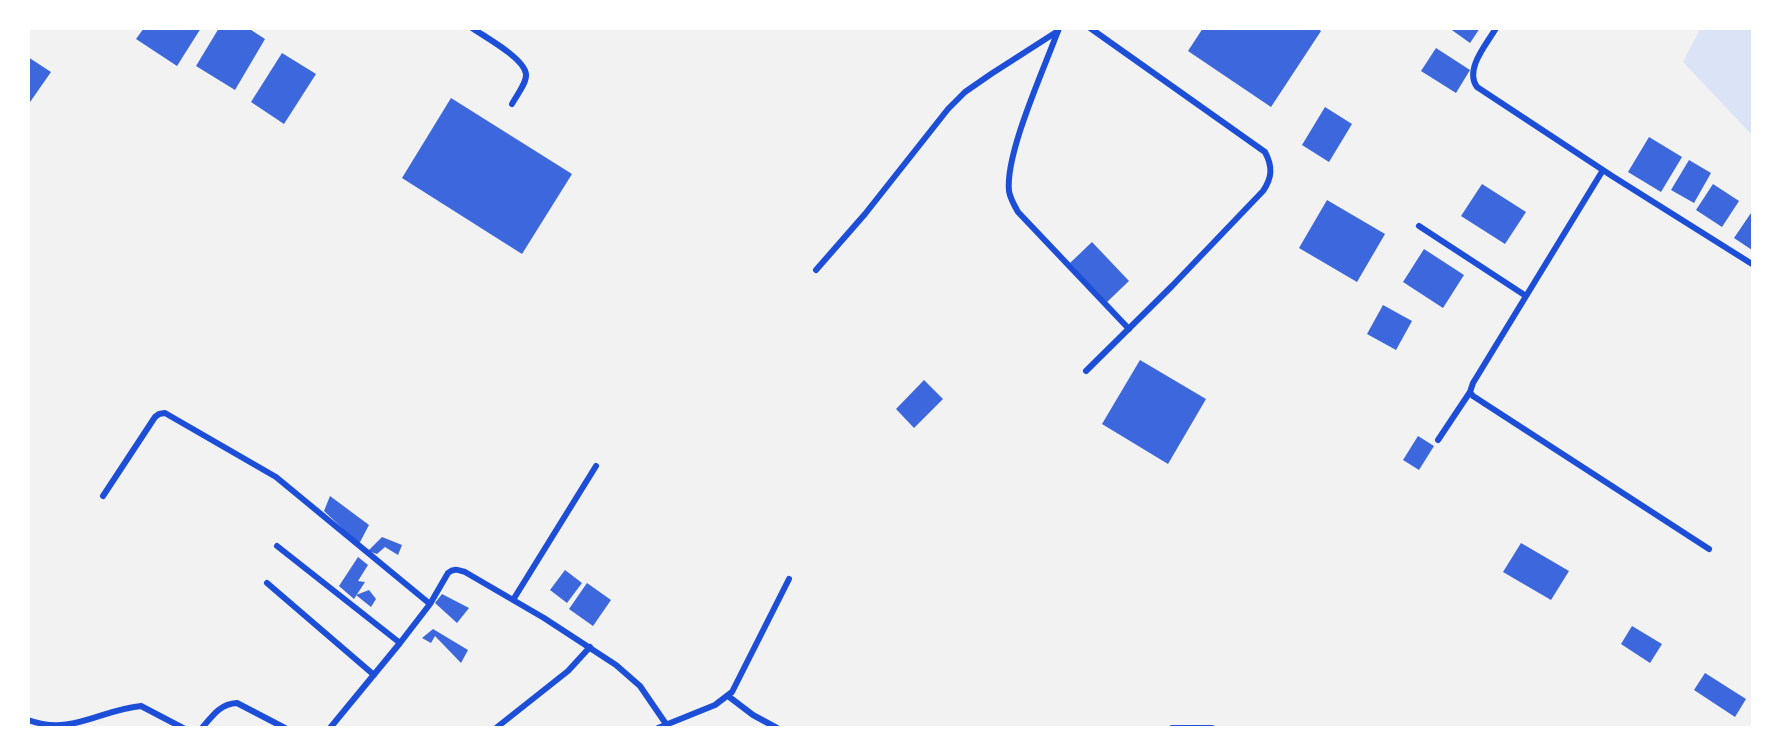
<!DOCTYPE html>
<style>
body{margin:0}
#map{position:relative;width:1781px;height:756px;overflow:hidden;background:#f2f2f2;font-family:Overpass,sans-serif}
canvas{display:block}
.frame{position:absolute;inset:0;border:30px solid #fff;pointer-events:none}
</style>
<div id="map">
<canvas width="1781" height="756"></canvas>
<div class="frame"></div>
</div>
<script>
const g = document.querySelector('canvas').getContext('2d');
g.lineJoin = 'round';
function fill(path, color) {
  g.fillStyle = color;
  g.fill(path, 'evenodd');
}
function strokePath(path, color, width, dash) {
  g.strokeStyle = color;
  g.lineWidth = width;
  g.lineCap = dash ? 'butt' : 'round';
  g.setLineDash(dash || []);
  g.stroke(path);
}
fill(new Path2D(`
 M1700,29H1752V135L1683,62Z`), '#dbe4f7');
fill(new Path2D(`
 M144,28H201L177,66L136,39Z
 M219,28H248L265,39L235,90L196,66Z
 M1203,28H1317L1321,31L1271,107L1188,51Z
 M1449,28H1480L1470,43Z
 M1436,48L1470,70L1456,93L1421,71Z
 M282,53L316,74L284,124L251,102Z
 M28,57L51,72L28,105Z
 M451,98L572,174L522,254L402,178Z
 M1325,107L1352,124L1329,162L1302,145Z
 M1649,137L1682,157L1661,192L1628,172Z
 M1689,160L1711,173L1694,203L1671,190Z
 M1482,184L1526,212L1505,244L1461,216Z
 M1713,184L1739,201L1722,227L1696,210Z
 M1327,200L1385,234L1357,282L1299,248Z
 M1751,213L1752,215V250L1734,238Z
 M1092,242L1129,281L1107,302L1070,263Z
 M1424,249L1464,275L1443,308L1403,282Z
 M1383,305L1412,321L1396,350L1367,334Z
 M1140,360L1206,399L1168,464L1102,424Z
 M924,380L943,399L914,428L896,409Z
 M1418,436L1434,446L1419,470L1403,460Z
 M330,496L369,525L359,544L324,511Z
 M382,537L402,545L398,555L385,547L377,554L368,551Z
 M1521,543L1569,571L1551,600L1503,572Z
 M358,557L368,565L358,581L365,582L354,599L339,586Z
 M565,570L582,583L567,603L550,590Z
 M587,583L611,600L593,626L569,609Z
 M369,590L376,599L371,607L356,595Z
 M442,594L469,608L457,623L435,603Z
 M1632,626L1662,644L1650,663L1621,644Z
 M433,629L468,650L461,663L435,636L431,643L422,638Z
 M1705,673L1746,699L1735,717L1694,690Z`), '#3d67dc');
strokePath(new Path2D(`
 M472,28C485,37 524,58 526,74C527,83 516,96 512,104
 M1059,28C1045,67 1005,153 1009,191C1010,198 1014,205 1018,212L1129,329
 M1496,28C1487,44 1464,69 1477,87L1612,176L1752,264
 M1603,170L1473,383L1470,392L1473,396L1709,549
 M1419,226L1526,296
 M816,270L865,214L948,109L965,92L991,74L1058,31
 M1086,371L1172,286L1263,191C1272,178 1273,167 1265,152L1090,28
 M1438,440L1470,392
 M103,496L155,417L159,414L165,413L276,477L430,604L400,643L330,728
 M277,546L400,643
 M267,583L374,675
 M513,600L596,466
 M430,604L448,573C454,568 458,570 465,572L544,618L616,665L640,686L666,724
 M728,696L753,715L777,728
 M28,720C72,736 99,710 141,706L183,728
 M202,728C213,715 220,704 237,703L285,728
 M496,728L568,671L590,647
 M658,728L715,705L732,692L789,579
 M1172,728H1212`), '#1d4ed8', 6);
</script>
